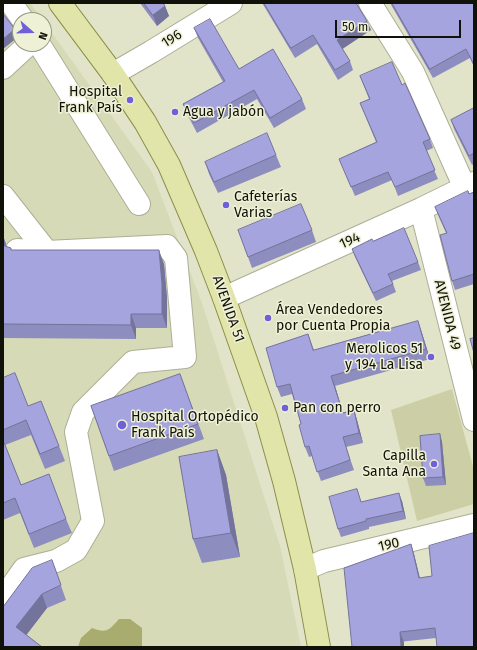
<!DOCTYPE html>
<meta charset="utf-8">
<style>
body{margin:0}
#map{position:relative;width:477px;height:650px;overflow:hidden;background:#e2e4c9;font-family:"Fira Sans",sans-serif}
canvas{display:block}
.frame{position:absolute;inset:0;border:4px solid #101108;pointer-events:none}
.north{position:absolute;left:12px;top:12px;width:40px;height:40px;box-sizing:border-box;background:#eff1d6;border:1px solid #969784;border-radius:50%;rotate:110deg;font-size:11px;font-weight:700;line-height:16px;text-align:center;color:#101108}
.north::after{content:'';display:block;margin:auto;width:14px;height:18px;background:#6f5fd9;clip-path:polygon(50% 0,100% 100%,50% 72%,0 100%)}
.scale{position:absolute;left:335px;top:20px;width:126px;height:18px;box-sizing:border-box;border:2px solid #101108;border-top:0;padding-left:5px;font-size:12px;line-height:14px;white-space:nowrap;color:#101108;-webkit-text-stroke:3px #eff1d6;paint-order:stroke}
</style>
<div id="map">
<canvas width="477" height="650"></canvas>
<div class="frame"></div>
<div class="north">N</div>
<div class="scale">50 m</div>
</div>
<script>
const g = document.querySelector('canvas').getContext('2d');
g.lineJoin = 'round';
function fill(path, color) {
  g.fillStyle = color;
  g.fill(path, 'evenodd');
}
function strokePath(path, color, width, dash) {
  g.strokeStyle = color;
  g.lineWidth = width;
  g.lineCap = dash ? 'butt' : 'round';
  g.setLineDash(dash || []);
  g.stroke(path);
}
function label(font, color, halo, rows, align = 'center') {
  g.font = font + ' "Fira Sans",sans-serif';
  g.lineWidth = 3;
  g.setLineDash([]);
  g.textBaseline = 'middle';
  g.strokeStyle = halo;
  g.fillStyle = color;
  for (const [text, x, y, turn = 0] of rows) {
    g.save();
    g.translate(x, y);
    g.rotate((+turn || 0) * Math.PI / 180);
    g.textAlign = isNaN(turn) ? turn : align;
    if (halo) g.strokeText(text, 0, 0);
    g.fillText(text, 0, 0);
    g.restore();
  }
}
fill(new Path2D(`
 M3,3H30L43,20H20V44H44V22L152,172L202,303L280,546L301,647H3Z`), '#d7dab7');
fill(new Path2D(`
 M452,389L474,470V504L417,521L391,410Z`), '#cccfa5');
fill(new Path2D(`
 M119,619H130L142,628V646L141,647H78L81,638L92,628C107,634 109,630 119,619Z`), '#a8ac6e');
const minor = new Path2D(`
 M11,3L23,20
 M370,3L413,72L465,188
 M39,44L139,204
 M3,68L29,44
 M113,74L151,52L231,3
 M3,196L47,252
 M421,209L474,420
 M224,298L421,209L474,183
 M305,569L324,561L474,525
 M3,599L24,569L56,561L76,550L93,521L76,432L83,412L133,362L185,357L176,258L167,246L47,252L17,250`);
const major = new Path2D(`
 M60,3L113,74L145,122L169,165L206,251L224,298L266,417L284,481L305,569L319,647`);
strokePath(minor, '#acaf95', 24);
strokePath(major, '#8c8f4b', 24);
strokePath(minor, '#fff', 22);
strokePath(major, '#e2e5a9', 22);
fill(new Path2D(`
 M140,3H163L165,6L169,16L157,26Z
 M262,3H356L371,30L342,48L350,61L353,70L338,80L317,44L295,58L264,6Z
 M390,3H474V67L470,58L433,78Z
 M194,28L239,69L302,99L306,109L274,128L257,99L197,133L187,114L183,104L223,82L198,38Z
 M360,76L402,85L430,139L433,148L426,151L438,179L398,196L392,180L355,196L339,159L376,142L360,103L369,99Z
 M474,108V164L472,165L454,129L451,120Z
 M276,155L281,167L218,193L209,174L205,162Z
 M474,192V284L455,290L452,281L446,233L438,215L435,207Z
 M238,230H312L316,242L252,268Z
 M3,236L6,244V246L12,250L164,264L167,298V328H136V339L3,338Z
 M373,241L418,262L421,270L392,281L396,292L376,301L355,257L352,249Z
 M418,321L421,330L430,359L335,386L343,413L354,410L357,420L363,443L346,447L354,470L321,481L312,456L309,457L305,447L301,424L292,394L281,397L277,387L308,334L314,350Z
 M180,374L204,439L114,471L91,406Z
 M3,378L28,406L59,446L65,461L45,469L31,435L5,445L21,485L66,519L72,533L34,548L20,513L3,520Z
 M440,434L442,442L446,485L426,486L423,478Z
 M217,450L226,475L240,557L202,563L193,539Z
 M357,489L361,502L402,501L406,519L369,527V529L341,537L338,529Z
 M411,544L414,554L420,578L432,576L436,638L352,647Z
 M52,560L66,600L47,608L26,635L3,647Z`), '#8e8dbf');
fill(new Path2D(`
 M165,6L169,16L157,26L153,15Z
 M367,21L371,30L341,50L337,40Z
 M15,29L18,37L3,49V39Z
 M3,236L6,244L5,250L3,248Z
 M159,250L164,264L167,298V328L162,314Z
 M131,314L136,328V339L131,325Z
 M418,321L421,330L430,359L426,349Z
 M331,376L335,386L346,423L343,413Z
 M354,410L357,420L363,443L359,433Z
 M440,434L442,442L446,485L443,477Z
 M217,450L226,475L240,557L231,533Z
 M399,493L402,501L406,519L403,511Z
 M411,544L414,554L422,588L419,578Z
 M42,594L47,608L21,642L16,627Z
 M400,632L404,642V647H401Z`), '#74739b');
const building = new Path2D(`
 M144,3H163L165,6L153,15Z
 M264,3H356L367,21L337,40L350,61L335,70L313,35L291,48Z
 M392,3H474V65L466,49L430,69Z
 M3,14L15,29L3,39Z
 M210,19L239,69L273,49L302,99L270,118L254,90L194,123L183,104L225,81L194,28Z
 M392,62L402,85L405,83L430,139L423,142L435,170L395,187L388,172L351,187L339,159L377,142L360,103L370,99L360,76Z
 M474,108V153L469,156L451,120Z
 M267,133L276,155L214,182L205,162Z
 M468,191L469,194L474,192V274L452,281L440,235L447,233L435,207Z
 M301,204L312,230L248,257L238,230Z
 M404,228L418,262L388,274L393,284L373,293L352,249L372,239L373,241Z
 M3,244L5,246L11,248V250H159L162,284V314H131V325L3,324Z
 M418,321L426,349L331,376L343,413L354,410L359,433L343,437L350,460L317,472L309,446L305,447L299,425L301,424L290,384L277,387L266,348L308,334L313,350Z
 M474,338V353L470,339Z
 M15,373L28,406L41,401L59,446L40,454L26,420L3,430V378Z
 M180,374L198,424L109,456L91,406Z
 M440,434L443,477L423,478L420,436Z
 M3,440L21,485L49,474L66,519L29,534L15,498L3,503Z
 M217,450L231,533L193,539L179,457Z
 M357,489L361,502L399,493L403,511L366,519V521L338,529L329,497Z
 M474,533V647H437L435,628L400,632L401,647H352L344,568L411,544L419,578L432,576L429,546Z
 M52,560L61,585L42,594L16,627L42,647H3V607L32,568Z`);
fill(building, '#a5a4de');
strokePath(building, '#74739b', 1);
for (const [x, y, r, color] of [
 [130,100,4,"#6f5fd9"],
 [175,112,4,"#6f5fd9"],
 [226,205,4,"#6f5fd9"],
 [268,318,4,"#6f5fd9"],
 [431,357,4,"#6f5fd9"],
 [285,408,4,"#6f5fd9"],
 [122,425,5,"#6f5fd9"],
 [434,464,4,"#6f5fd9"]
]) {
  const dot = new Path2D();
  dot.arc(x, y, r, 0, 2 * Math.PI);
  g.fillStyle = color;
  g.fill(dot);
  strokePath(dot, '#eff1d6', 1.5);
}
label('14px', '#101108', '#eff1d6', [
 ["196",172,39,-32],
 ["194",350,241,-24],
 ["AVENIDA 51",228,309,70],
 ["AVENIDA 49",447,315,76],
 ["190",389,545,-13]
]);
label('14px', '#101108', '#eff1d6', [
 ["Hospital",122,92,"right"],
 ["Frank País",122,108,"right"],
 ["Agua y jabón",183,112],
 ["Cafeterías",234,197],
 ["Varias",234,213],
 ["Área Vendedores",276,310],
 ["por Cuenta Propia",276,326],
 ["Merolicos 51",423,349,"right"],
 ["y 194 La Lisa",423,365,"right"],
 ["Pan con perro",293,408],
 ["Hospital Ortopédico",131,417],
 ["Frank País",131,433],
 ["Capilla",426,456,"right"],
 ["Santa Ana",426,472,"right"]
], 'left');
</script>
